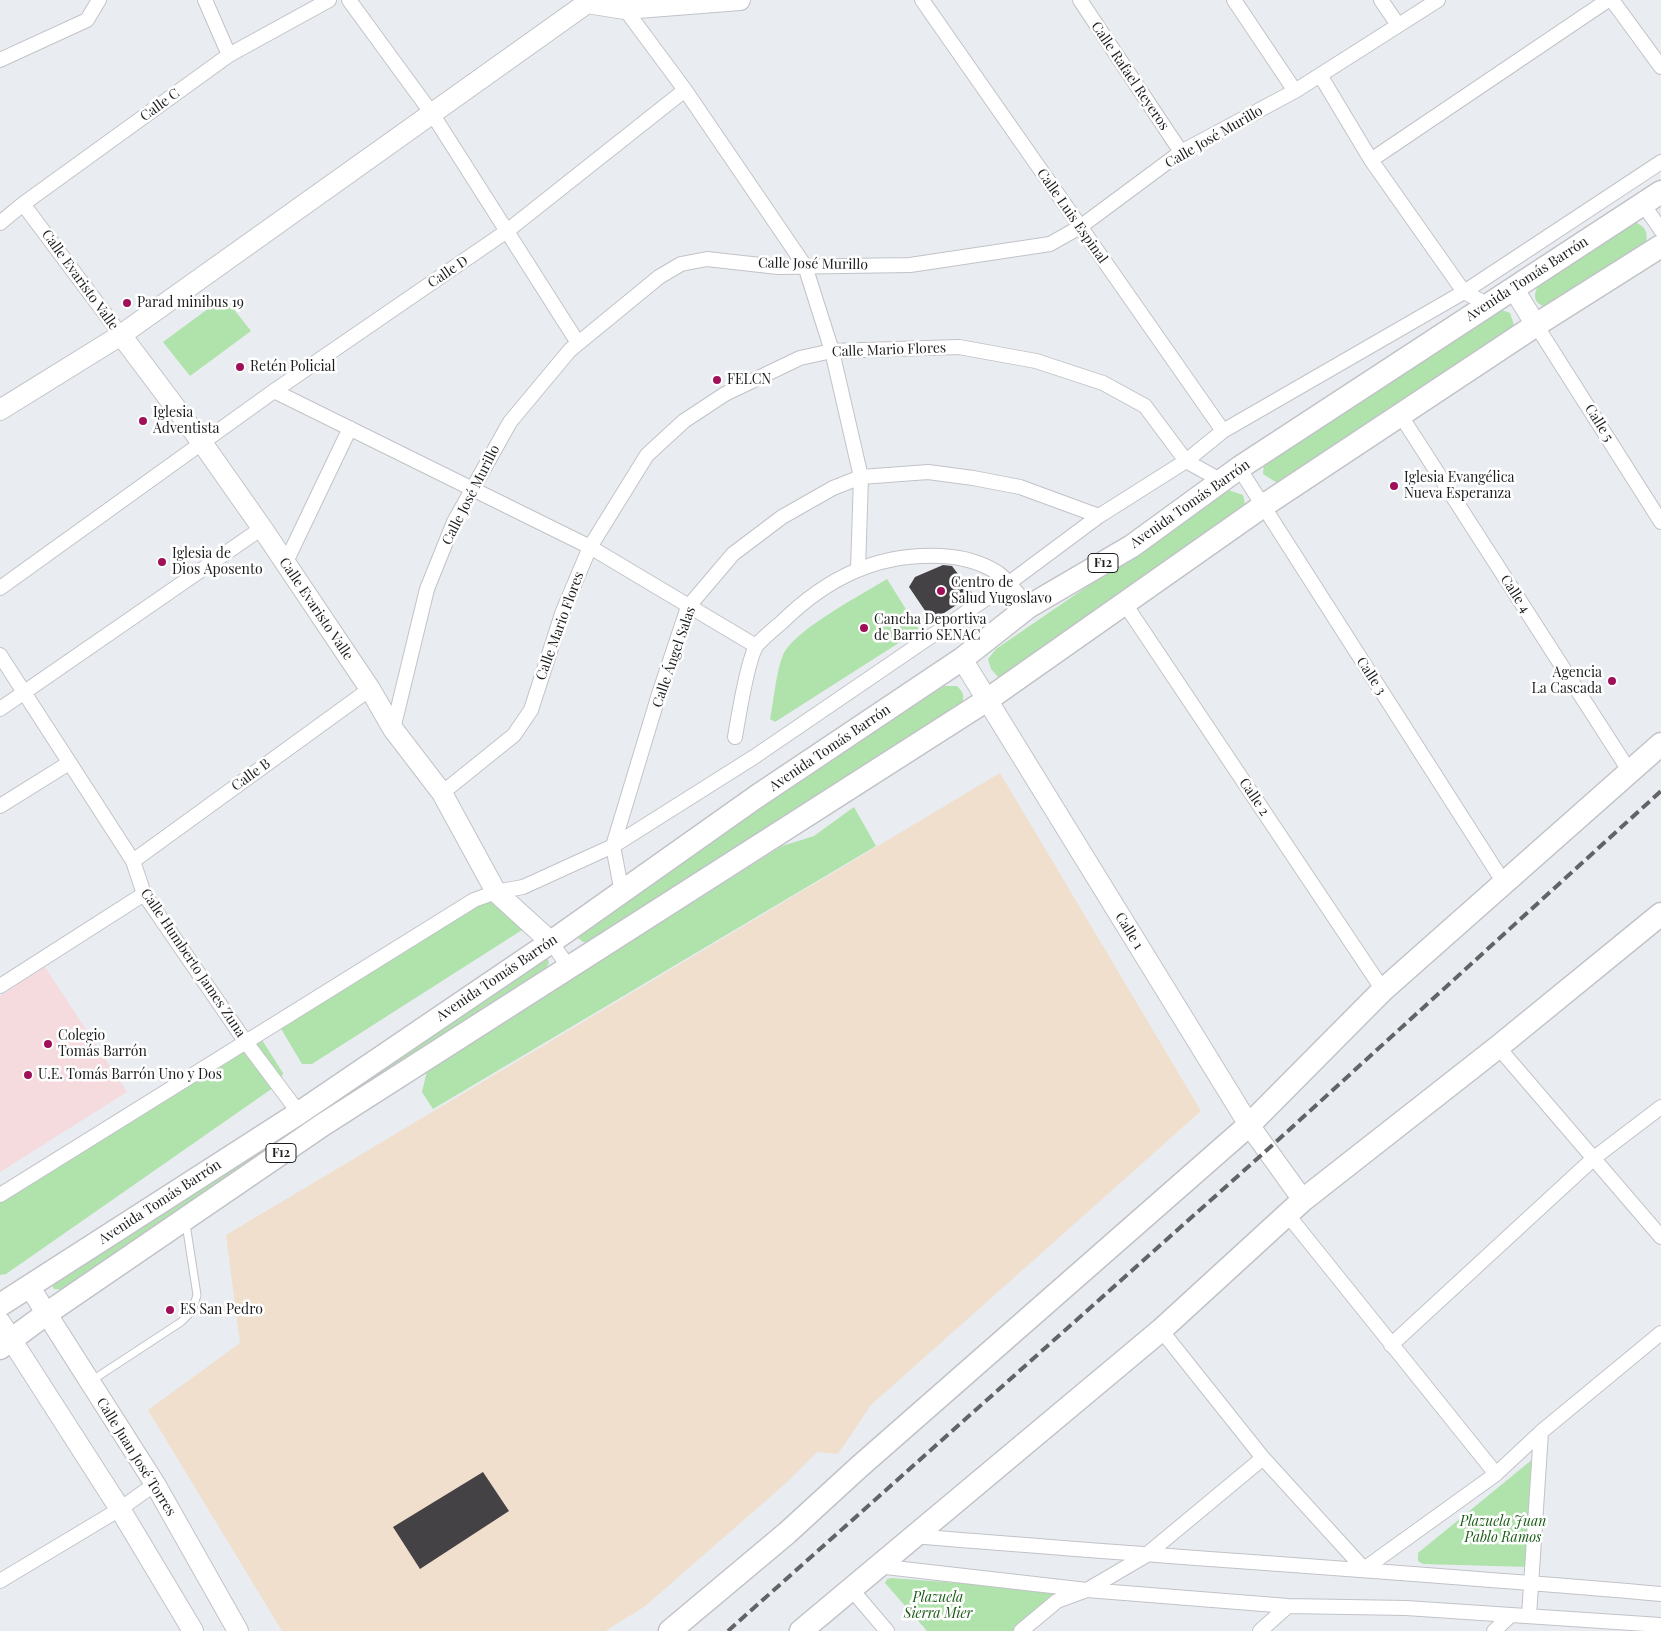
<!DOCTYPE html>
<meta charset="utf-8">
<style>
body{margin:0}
canvas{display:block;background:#e9ecf1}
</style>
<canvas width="1661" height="1631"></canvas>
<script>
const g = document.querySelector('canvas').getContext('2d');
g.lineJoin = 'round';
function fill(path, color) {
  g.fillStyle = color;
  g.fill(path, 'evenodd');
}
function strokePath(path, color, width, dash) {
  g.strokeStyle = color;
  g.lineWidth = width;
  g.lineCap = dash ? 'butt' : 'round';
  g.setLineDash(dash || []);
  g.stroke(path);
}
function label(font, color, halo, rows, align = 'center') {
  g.font = font + ' "Playfair Display",serif';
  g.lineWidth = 5;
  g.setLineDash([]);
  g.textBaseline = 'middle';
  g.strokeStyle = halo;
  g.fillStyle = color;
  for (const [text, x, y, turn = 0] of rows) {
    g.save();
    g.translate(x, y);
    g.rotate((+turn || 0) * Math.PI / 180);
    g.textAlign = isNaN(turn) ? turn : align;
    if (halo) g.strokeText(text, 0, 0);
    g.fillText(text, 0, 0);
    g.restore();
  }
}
fill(new Path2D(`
 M1000,773L1201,1111L871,1405L838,1454L817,1452L785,1484L644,1607L605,1631H282L148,1410L240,1343L226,1235Z`), '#f0dfcd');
fill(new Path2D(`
 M45,967L127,1092L0,1172V996Z`), '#f5dade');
fill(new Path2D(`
 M1635,222C1646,227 1648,232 1646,243L1549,307C1537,306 1532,299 1537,288L1630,223Z
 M224,297L251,331L190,376L163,342Z
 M1502,310L1510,313L1515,328L1279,484L1263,474L1264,464L1495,312Z
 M1228,490L1243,495L1245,504L1240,512L1008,672L998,677L991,669L988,659L996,649Z
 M887,579L919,630L775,722L770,719C774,700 776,672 783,655C794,630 863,594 887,579Z
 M944,686H957C964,693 965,697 961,706L592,942H583L577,937L696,847Z
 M854,807L876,846L433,1109L422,1092L427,1071L782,846L814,836Z
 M485,890L519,919L522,930L312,1064H302L280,1027Z
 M528,953L546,955L549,962L546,969L65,1290L54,1289L49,1281L50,1269L306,1094Z
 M252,1040H262L283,1073L280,1083L6,1274L0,1275V1203Z
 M1539,1454L1530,1567L1423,1564L1418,1561V1553Z
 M891,1578L1055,1590L1059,1596L1023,1631H927L885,1583L887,1579Z`), '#b0e2ab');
fill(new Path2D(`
 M943,565L952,566L973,594L932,621L909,587L915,577Z
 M483,1472L509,1511L420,1569L393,1527Z`), '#454246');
const lane = new Path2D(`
 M91,1381L181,1322L192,1311L197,1295L186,1224`);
const street = new Path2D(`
 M205,0L229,55
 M349,0L433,115L578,343
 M922,0L1223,431
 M1080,0L1181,152
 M1234,0L1295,91
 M1381,0L1398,25
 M1612,0L1661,67
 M625,9L685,90L805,266L832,351L861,477L858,569
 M0,60L87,20L99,0
 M1320,75L1371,160L1464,292L1487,304
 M1371,160L1608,0
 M23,204L121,335
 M1643,204L1661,230
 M0,223L23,204L229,55L329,0
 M1536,325L1661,522
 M274,391L590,547L756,646
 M1401,416L1630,772
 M1239,468L1504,883
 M285,564L350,428
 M0,588L274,391L507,231L685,90
 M1125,604L1383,990
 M0,655L133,861L144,894L245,1041L299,1113
 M0,709L262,528
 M393,729L427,589L454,522L510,422L570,350L659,277L681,264L707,259L778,267L910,265L1050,244L1080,227L1181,152L1295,91L1438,0
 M735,737C738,719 748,657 757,645C764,637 774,629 782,622C827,578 877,553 941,556C961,557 981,562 998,573C1010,582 1019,595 1028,607
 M442,793L514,735L531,710L563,611L590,547L647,455L684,421L725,394L800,358L832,351L959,347L1036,361L1103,383L1145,406L1186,461L1222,481
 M0,806L69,763
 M133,861L370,689
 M622,893L613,846L659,694L688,607L733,554L782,517L833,488L861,477L928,472L973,478L1020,487L1099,516
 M551,942L568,966
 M0,986L144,894
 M1498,1047L1661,1237
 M0,1195L474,900L496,892L523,887L613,846L754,757L1009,583L1099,516L1186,461L1223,431L1464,292L1661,162
 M1287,1214L1496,1474L1541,1432L1661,1333
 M1161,1330L1263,1458L1364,1569L1496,1474
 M1391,1345L1594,1158L1661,1107
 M913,1536C1162,1557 1412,1572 1661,1594
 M877,1566L1087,1590L1288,1606L1406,1608L1661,1625
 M0,1581L120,1509L155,1484
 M852,1590L887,1631
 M1529,1616L1541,1432
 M1021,1631L1057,1601L1087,1590L1145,1556L1263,1458
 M1260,1631L1288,1606
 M1494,1631L1511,1615`);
const secondary = new Path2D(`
 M1513,288L1536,325
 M121,335L203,444L262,528L370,689L393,729L442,793L496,892L551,942
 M0,410L121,335L587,3L625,9L740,0
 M962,659L1249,1125L1303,1200
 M29,1286L155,1484L238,1631
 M0,1322L120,1509L193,1631`);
const primary = new Path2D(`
 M0,1305L299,1113L551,942L756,797L962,659L1028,607L1132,546L1239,468L1661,192
 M0,1348L46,1314L324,1124L987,700L1263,506L1536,325L1661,246
 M670,1631L787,1533L859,1467L1249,1125L1383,990L1661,744
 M801,1631L1161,1330L1303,1200L1498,1047L1661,914`);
strokePath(lane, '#c1c3c8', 9);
strokePath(street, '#c1c3c8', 16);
strokePath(secondary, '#c1c3c8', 22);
strokePath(primary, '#c1c3c8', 25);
strokePath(lane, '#fff', 7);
strokePath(street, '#fff', 14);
strokePath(secondary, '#fff', 20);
strokePath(primary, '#fff', 22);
strokePath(new Path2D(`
 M728,1631L1267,1150L1661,791`), '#616365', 4, [10, 5]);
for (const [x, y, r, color] of [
 [127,303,5,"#9f1059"],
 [240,367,5,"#9f1059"],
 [717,380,5,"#9f1059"],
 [143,421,5,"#9f1059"],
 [1394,486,5,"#9f1059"],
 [162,562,5,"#9f1059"],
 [941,591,5,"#9f1059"],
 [864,628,5,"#9f1059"],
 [1612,681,5,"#9f1059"],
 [48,1044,5,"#9f1059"],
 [28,1075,5,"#9f1059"],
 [170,1310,5,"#9f1059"]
]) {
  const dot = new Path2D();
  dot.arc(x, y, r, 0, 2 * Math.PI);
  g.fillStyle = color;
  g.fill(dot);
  strokePath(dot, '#fff', 2);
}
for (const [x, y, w] of [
 [1103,563,30],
 [281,1153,30]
]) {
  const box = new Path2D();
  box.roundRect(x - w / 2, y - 9.5, w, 19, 4);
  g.fillStyle = '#fff';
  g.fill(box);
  strokePath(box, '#1c1d1e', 1);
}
label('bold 12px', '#1c1d1e', null, [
 ["F12",1103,563],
 ["F12",281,1153]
]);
label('14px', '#1c1d1e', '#fff', [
 ["Calle Rafael Reyeros",1130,76,56],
 ["Calle C",160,105,-36],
 ["Calle José Murillo",1214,137,-30],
 ["Calle Luis Espinal",1072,216,55],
 ["Calle José Murillo",813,264,1],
 ["Calle D",448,272,-34],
 ["Avenida Tomás Barrón",1527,279,-33],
 ["Calle Evaristo Valle",80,280,54],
 ["Calle Mario Flores",889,350,-2],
 ["Calle 5",1599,423,58],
 ["Calle José Murillo",471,495,-63],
 ["Avenida Tomás Barrón",1190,504,-35],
 ["Calle 4",1515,594,57],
 ["Calle Evaristo Valle",316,609,56],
 ["Calle Mario Flores",560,626,-70],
 ["Calle Ángel Salas",674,657,-71],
 ["Calle 3",1371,676,57],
 ["Avenida Tomás Barrón",830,748,-34],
 ["Calle B",251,775,-36],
 ["Calle 2",1254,797,56],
 ["Calle 1",1129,931,58],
 ["Calle Humberto James Zuna",193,963,56],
 ["Avenida Tomás Barrón",497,978,-34],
 ["Avenida Tomás Barrón",160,1202,-33],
 ["Calle Juan José Torres",136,1457,58]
]);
label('14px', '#1c1d1e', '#fff', [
 ["Parad minibus 19",137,303],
 ["Retén Policial",250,367],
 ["FELCN",727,380],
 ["Iglesia",153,413],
 ["Adventista",153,429],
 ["Iglesia Evangélica",1404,478],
 ["Nueva Esperanza",1404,494],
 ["Iglesia de",172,554],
 ["Dios Aposento",172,570],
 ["Centro de",951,583],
 ["Salud Yugoslavo",951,599],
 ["Cancha Deportiva",874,620],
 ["de Barrio SENAC",874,636],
 ["Agencia",1602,673,"right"],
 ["La Cascada",1602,689,"right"],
 ["Colegio",58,1036],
 ["Tomás Barrón",58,1052],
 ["U.E. Tomás Barrón Uno y Dos",38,1075],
 ["ES San Pedro",180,1310]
], 'left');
label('italic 14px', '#195c15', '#fff', [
 ["Plazuela Juan",1503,1522],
 ["Pablo Ramos",1503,1538],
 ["Plazuela",938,1598],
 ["Sierra Mier",938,1614]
]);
</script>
